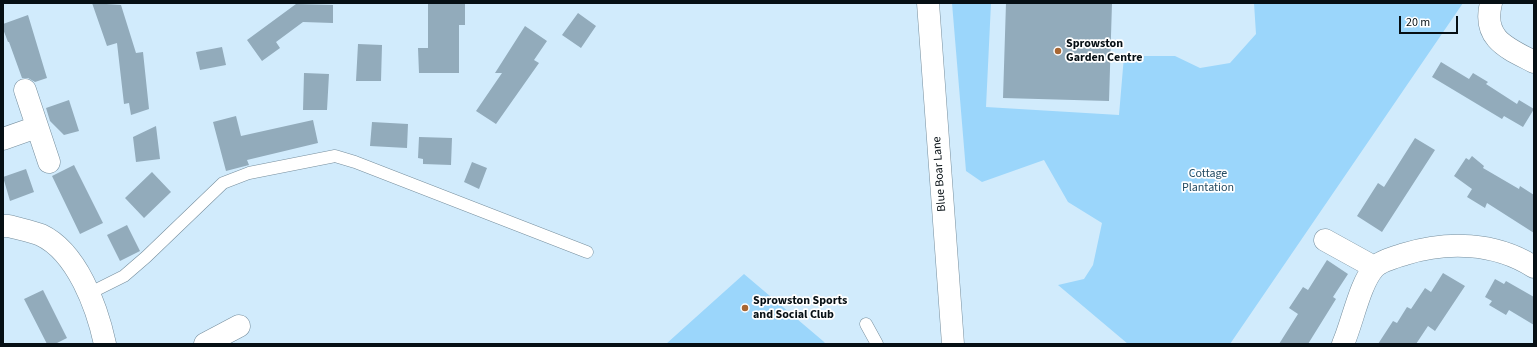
<!DOCTYPE html>
<style>
body{margin:0}
#map{position:relative;width:1537px;height:347px;overflow:hidden;background:#d1ebfc;font-family:"Source Sans 3",sans-serif}
canvas{display:block}
.frame{position:absolute;inset:0;border:4px solid #060f14;pointer-events:none}
.scale{position:absolute;left:1399px;top:16px;width:59px;height:18px;box-sizing:border-box;border:2px solid #060f14;border-top:0;padding-left:5px;font-size:12px;line-height:14px;white-space:nowrap;color:#060f14;-webkit-text-stroke:3px #fff;paint-order:stroke}
</style>
<div id="map">
<canvas width="1537" height="347"></canvas>
<div class="frame"></div>
<div class="scale">20 m</div>
</div>
<script>
const g = document.querySelector('canvas').getContext('2d');
g.lineJoin = 'round';
function fill(path, color) {
  g.fillStyle = color;
  g.fill(path, 'evenodd');
}
function strokePath(path, color, width, dash) {
  g.strokeStyle = color;
  g.lineWidth = width;
  g.lineCap = dash ? 'butt' : 'round';
  g.setLineDash(dash || []);
  g.stroke(path);
}
function label(font, color, halo, rows, align = 'center') {
  g.font = font + ' "Source Sans 3",sans-serif';
  g.lineWidth = 3.5;
  g.setLineDash([]);
  g.textBaseline = 'middle';
  g.strokeStyle = halo;
  g.fillStyle = color;
  for (const [text, x, y, turn = 0] of rows) {
    g.save();
    g.translate(x, y);
    g.rotate((+turn || 0) * Math.PI / 180);
    g.textAlign = isNaN(turn) ? turn : align;
    if (halo) g.strokeText(text, 0, 0);
    g.fillText(text, 0, 0);
    g.restore();
  }
}
fill(new Path2D(`
 M952,3H991L986,107L1119,115L1124,56H1175L1200,68L1230,63L1256,34L1254,3H1463L1230,344H1128L1058,285L1084,279L1093,265L1102,223L1068,202L1044,160L982,182L966,171Z
 M744,274L823,341L826,344H666Z`), '#9bd6fb');
fill(new Path2D(`
 M92,3L121,5L136,53L143,52L149,109L131,115L129,103L124,104L117,43L107,46Z
 M428,3H465V25H459V73H419L418,48H428Z
 M1006,3H1112L1109,101L1003,98Z
 M296,4L333,5V23L303,22L276,42L280,48L262,61L247,40Z
 M578,13L596,26L581,48L562,35Z
 M28,15L47,78L35,82L28,78H22L9,42H8L3,29V24Z
 M525,26L547,41L534,60L539,63L496,124L476,111L502,73H495Z
 M358,44L382,45L381,81H356Z
 M222,47L226,65L200,70L196,52Z
 M1441,62L1469,79L1473,73L1488,82L1486,84L1517,104L1519,100L1534,109L1523,127L1504,116L1502,119L1432,77Z
 M304,73L329,74L327,110H303Z
 M69,100L79,131L64,135L50,121L46,108Z
 M236,116L241,136L313,120L318,143L247,160L249,165L226,171L213,122Z
 M372,122L408,124L407,148L370,146Z
 M156,126L160,159L136,162L133,137Z
 M419,137L452,138L451,165L423,164V159L418,158Z
 M1415,138L1435,150L1382,232L1357,216L1378,183L1384,187Z
 M1472,156L1484,166L1483,168L1519,189L1520,186L1534,195V233L1487,203L1485,208L1467,197L1472,189L1454,176L1466,158L1469,160Z
 M472,162L487,168L479,189L464,182Z
 M74,165L103,223L80,234L52,176Z
 M26,169L34,192L10,201L3,177Z
 M152,172L171,192L144,218L125,198Z
 M127,225L140,251L120,261L107,235Z
 M1327,260L1348,274L1333,297L1336,299L1308,344H1279L1298,314L1289,308L1303,287L1308,290Z
 M1443,273L1465,286L1435,331L1428,326L1416,344H1378L1393,321L1397,323L1407,307L1411,309L1425,288L1431,292Z
 M1495,279L1504,284L1506,281L1534,297V325L1509,310L1506,315L1489,305L1492,301L1485,297Z
 M43,290L67,338L55,344H47L24,299Z`), '#92abbb');
const service = new Path2D(`
 M90,293L124,276L146,257L223,183L249,173L335,156L355,162L587,252
 M866,324L877,344`);
const minor = new Path2D(`
 M1491,3C1482,39 1507,48 1534,62
 M25,90L49,162
 M3,139L37,127
 M3,226H9C19,229 31,231 41,235C77,252 97,307 105,344
 M1325,240L1374,267
 M205,344L239,326
 M1343,344C1352,324 1360,283 1374,268C1380,261 1396,257 1405,254C1447,241 1495,242 1534,267`);
const tertiary = new Path2D(`
 M928,3L953,344`);
strokePath(service, '#768e9d', 13);
strokePath(minor, '#768e9d', 23);
strokePath(tertiary, '#768e9d', 23);
strokePath(service, '#fff', 12);
strokePath(minor, '#fff', 22);
strokePath(tertiary, '#fff', 22);
for (const [x, y, r, color] of [
 [1058,51,4,"#a86632"],
 [745,308,4,"#a86632"]
]) {
  const dot = new Path2D();
  dot.arc(x, y, r, 0, 2 * Math.PI);
  g.fillStyle = color;
  g.fill(dot);
  strokePath(dot, '#fff', 1.5);
}
label('bold 12px', '#060f14', '#fff', [
 ["Sprowston",1066,44],
 ["Garden Centre",1066,58],
 ["Sprowston Sports",753,301],
 ["and Social Club",753,315]
], 'left');
label('12px', '#060f14', '#fff', [
 ["Blue Boar Lane",940,174,-94]
]);
label('12px', '#234b62', '#fff', [
 ["Cottage",1208,174],
 ["Plantation",1208,188]
]);
</script>
